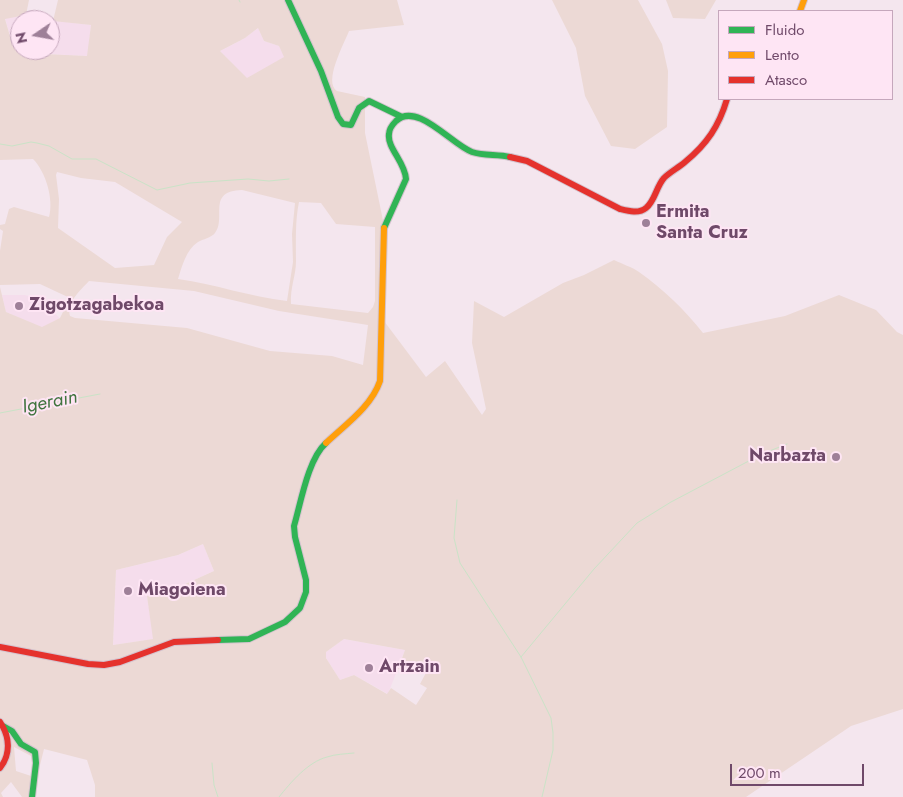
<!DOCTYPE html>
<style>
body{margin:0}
#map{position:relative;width:903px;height:797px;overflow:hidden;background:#f4e6ee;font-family:Jost,sans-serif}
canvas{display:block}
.legend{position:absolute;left:718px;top:10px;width:175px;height:90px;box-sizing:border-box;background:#fee5f4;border:1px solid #c5a7bc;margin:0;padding:6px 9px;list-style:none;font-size:15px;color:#6f4969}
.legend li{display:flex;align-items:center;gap:10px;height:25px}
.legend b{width:25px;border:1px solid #c5a7bc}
.north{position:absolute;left:10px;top:10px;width:50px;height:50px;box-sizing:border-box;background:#fee5f4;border:1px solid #c5a7bc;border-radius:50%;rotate:258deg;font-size:14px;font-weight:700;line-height:20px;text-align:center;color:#6f4969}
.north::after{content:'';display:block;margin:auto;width:18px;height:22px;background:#9e8098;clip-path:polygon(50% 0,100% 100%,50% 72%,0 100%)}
.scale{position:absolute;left:730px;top:764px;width:134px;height:22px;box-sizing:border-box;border:2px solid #6f4969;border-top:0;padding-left:6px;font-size:15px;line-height:18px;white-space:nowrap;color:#6f4969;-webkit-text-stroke:4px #fee5f4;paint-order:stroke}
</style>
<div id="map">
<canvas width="903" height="797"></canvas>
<ul class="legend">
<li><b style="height:6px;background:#30b455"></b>Fluido</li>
<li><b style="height:6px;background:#ff9f0a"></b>Lento</li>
<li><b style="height:6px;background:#e5322d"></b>Atasco</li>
</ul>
<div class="north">N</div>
<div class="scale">200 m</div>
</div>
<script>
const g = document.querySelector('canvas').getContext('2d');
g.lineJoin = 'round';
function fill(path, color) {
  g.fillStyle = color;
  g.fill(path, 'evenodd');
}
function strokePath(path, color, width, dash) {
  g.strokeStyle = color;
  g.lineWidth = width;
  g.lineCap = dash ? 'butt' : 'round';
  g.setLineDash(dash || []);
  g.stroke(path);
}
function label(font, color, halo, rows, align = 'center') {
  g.font = font + ' Jost,sans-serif';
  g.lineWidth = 4;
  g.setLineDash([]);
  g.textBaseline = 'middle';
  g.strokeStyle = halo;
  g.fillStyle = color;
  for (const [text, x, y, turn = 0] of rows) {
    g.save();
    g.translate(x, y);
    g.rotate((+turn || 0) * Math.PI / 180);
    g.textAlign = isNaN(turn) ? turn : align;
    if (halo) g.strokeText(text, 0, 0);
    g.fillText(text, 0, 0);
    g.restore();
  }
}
fill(new Path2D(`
 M26,15L50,20H20V46L12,43L5,18Z
 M50,20L91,25L88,56L44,54L32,50H50Z
 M258,28L264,41L279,46L285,57L247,79L220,51L245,38Z
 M2,295H25L38,299L60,318L42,328L6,312Z
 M203,544L214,571L174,589L147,596L154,639L113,645L116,570L178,555Z
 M344,639L405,650L388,694L354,675L340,680L326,658V652Z`), '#f5ddec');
fill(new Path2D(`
 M0,0H29L26,15L5,19L12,43L20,46V50H32L44,54L87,56L91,25L53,21L58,0H397L404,25L349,31C344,44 323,82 337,91L365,97V133L386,235L384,321L426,377L445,361L482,415L486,409L472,343L474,301L504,317L563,283L584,275L614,260C622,264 632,267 639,272C663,289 685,310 703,333L785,316L839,295L876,310L897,332L903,335V709L851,726L746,797H95V785L87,760L44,749L32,797H22L11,782L1,793L3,797H0V287L6,312L42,327L60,318L70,298L40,284L0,285V251L3,231L0,229V225L5,224L9,209L14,207L49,217C54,200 46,172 33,159L0,160ZM258,28L264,41L279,46L284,57L247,78L220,51L245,38ZM57,172L81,178L115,182L182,222L167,237L154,265L115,268L58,228L59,199L56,175ZM242,190L295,203L292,234L293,262L287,301C250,297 215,284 178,279C182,266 186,250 198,242C203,239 211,238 215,233C227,218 206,191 242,190ZM299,202L321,203L336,224L375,227V301L373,307L368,313L291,304C290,287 296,276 296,261C296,241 295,221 299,202ZM89,281L194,291L279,311L368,325L363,365L332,356L270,351L187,328L75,318L70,316C66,302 81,290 89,281ZM203,544L214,571L174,589L147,596L153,639L113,645L116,570L178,555ZM344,639L405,650L398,669L404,671L408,663L427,671L420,684L427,688L416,705L391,688L387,694L354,675L340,680L326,658V652ZM14,747L31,756L32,765L31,776L16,771Z
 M552,0H638L662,44L668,71L667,127L635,149L611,146L585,96L576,48Z
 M666,0H716L705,19L673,18Z`), '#ecd9d5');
strokePath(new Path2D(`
 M239,0L240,2
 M0,144L12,146L31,142L37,143L49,146L72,159H96L157,190L190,183L248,179L269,181L289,179
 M0,413L100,394
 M457,500L454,538L460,563L521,657L551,718L553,733V750L542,797
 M521,657L594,569L637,523L671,502L762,454L787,444
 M212,763L214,785L218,797
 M279,797C291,782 308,762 327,757C336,754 345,754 354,753`), '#cae3c7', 1);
const fast = new Path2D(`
 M288,0L321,71L338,117L343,124L351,125L359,108L369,101L402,117
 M384,228L406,179C405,162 387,148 389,134C389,128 393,124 396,121C417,101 452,145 472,152C484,156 498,154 510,157
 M218,640L249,639L285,622L300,608L306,592V580L295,537L294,526C301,502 308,459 326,443
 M3,726L12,731L21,744L35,752L36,763L32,797`);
const slow = new Path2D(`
 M800,11L804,0
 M326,443C346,424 371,407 380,381L384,228`);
const jam = new Path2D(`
 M510,157L527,161L620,209C628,211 639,214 646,208C655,201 656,187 664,178C670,172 678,168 685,162C707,144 719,126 727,99
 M0,647L88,664L104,665L120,662L174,642L218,640
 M0,722C10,737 11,754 0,768`);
strokePath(fast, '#d4c3ce', 8);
strokePath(slow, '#d4c3ce', 8);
strokePath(jam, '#d4c3ce', 8);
strokePath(fast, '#30b455', 6);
strokePath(slow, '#ff9f0a', 6);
strokePath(jam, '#e5322d', 6);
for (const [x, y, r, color] of [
 [646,223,5,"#9e8098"],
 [19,306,5,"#9e8098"],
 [836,457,5,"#9e8098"],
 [128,591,5,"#9e8098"],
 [369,668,5,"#9e8098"]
]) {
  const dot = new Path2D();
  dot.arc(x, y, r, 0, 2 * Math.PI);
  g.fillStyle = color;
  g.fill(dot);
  strokePath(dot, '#fee5f4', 2);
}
label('bold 18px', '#6f4969', '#fee5f4', [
 ["Ermita",656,213],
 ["Santa Cruz",656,234],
 ["Zigotzagabekoa",29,306],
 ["Narbazta",826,457,"right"],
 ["Miagoiena",138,591],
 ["Artzain",379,668]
], 'left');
label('italic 19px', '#40743f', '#fee5f4', [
 ["Igerain",50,403,-11]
]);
</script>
